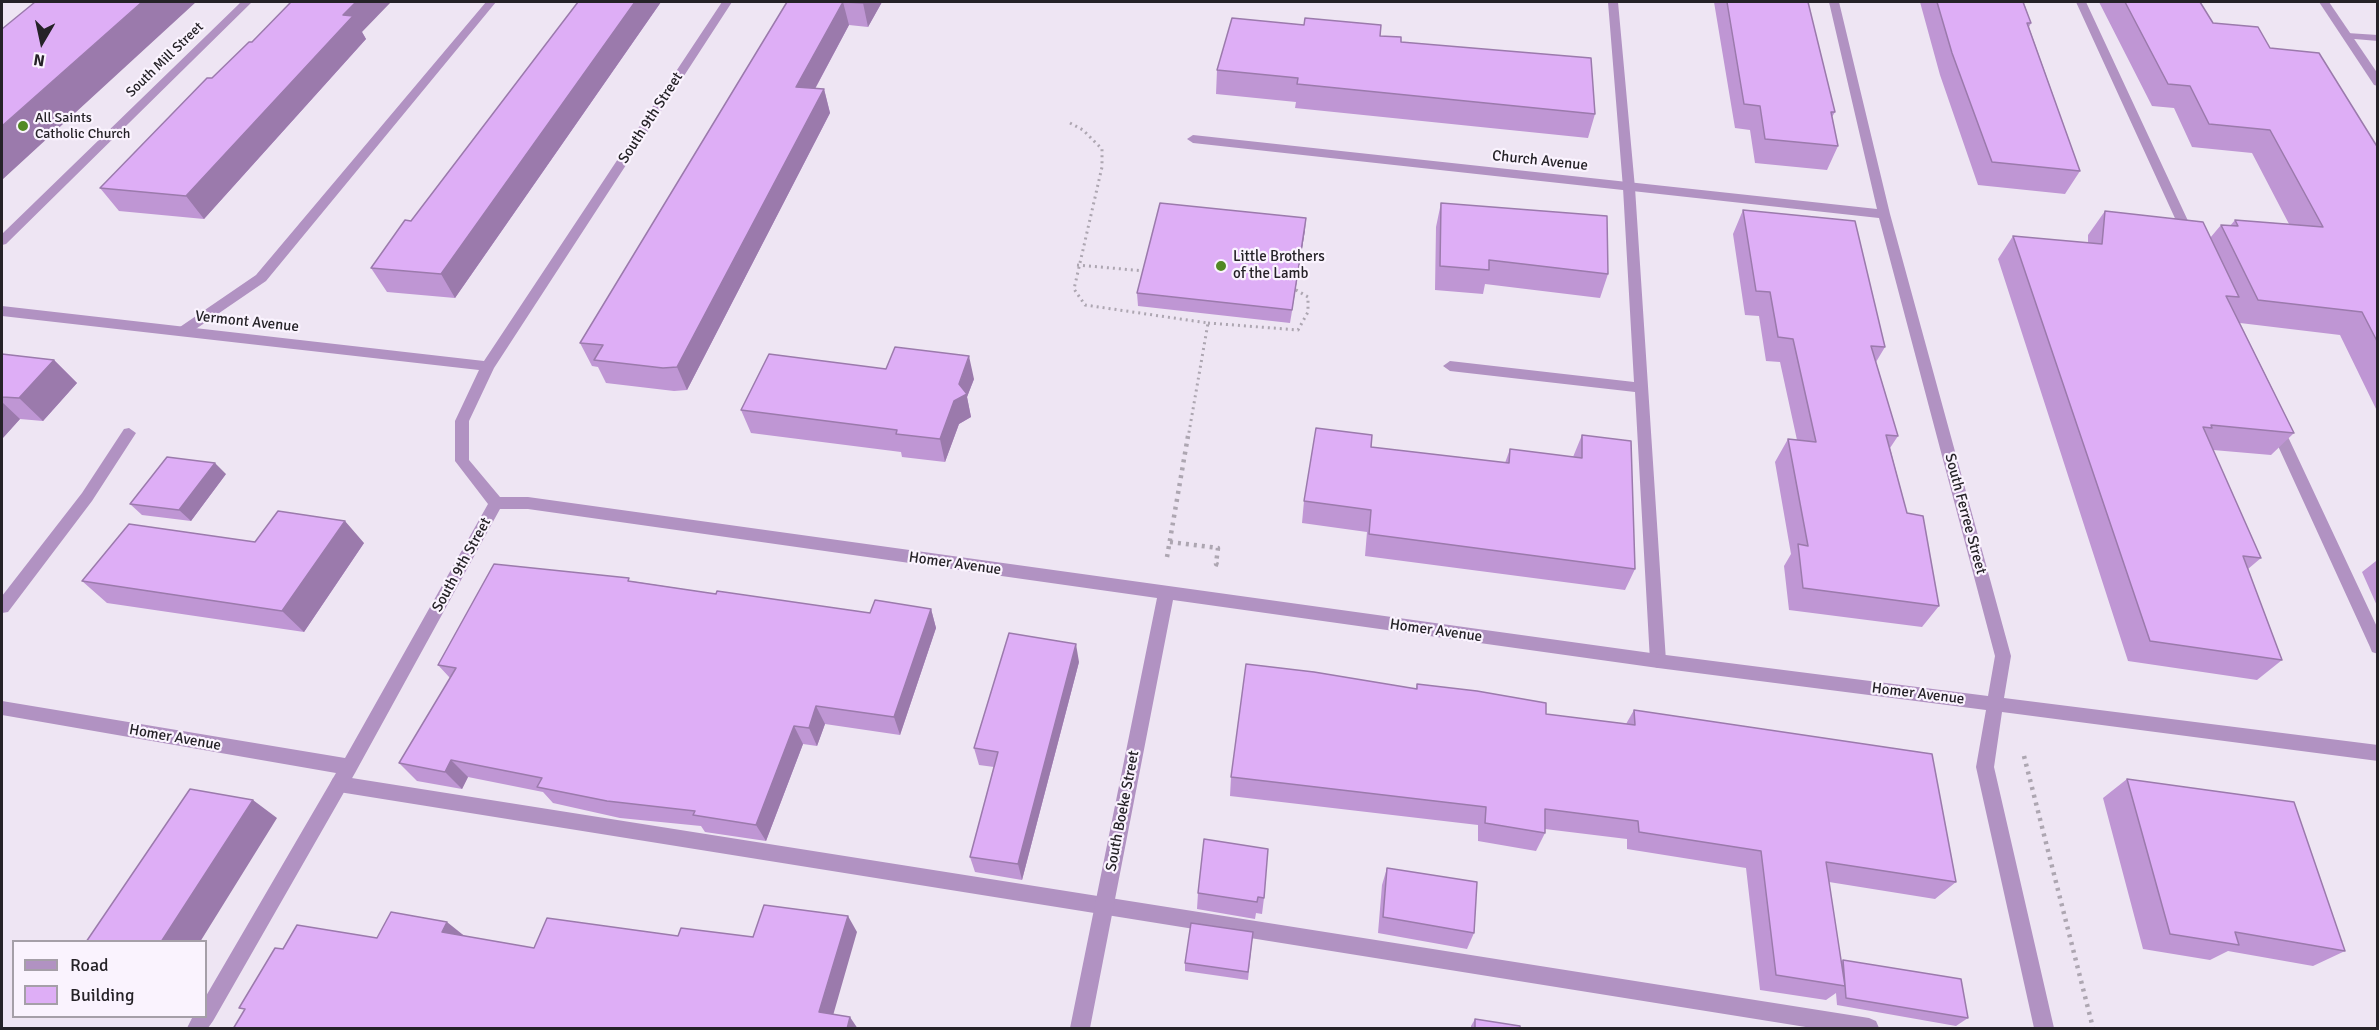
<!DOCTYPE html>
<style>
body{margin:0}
#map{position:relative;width:2379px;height:1030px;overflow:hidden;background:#eee5f3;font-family:Signika,sans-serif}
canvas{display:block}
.frame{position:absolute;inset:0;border:3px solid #252227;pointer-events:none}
.legend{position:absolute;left:12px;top:940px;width:195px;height:78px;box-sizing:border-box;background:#faf3fe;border:2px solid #a59fa8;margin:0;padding:8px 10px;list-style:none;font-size:18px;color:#252227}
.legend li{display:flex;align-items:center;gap:12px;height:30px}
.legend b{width:30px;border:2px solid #a59fa8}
.north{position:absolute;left:12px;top:12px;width:60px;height:60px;-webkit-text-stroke:4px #faf3fe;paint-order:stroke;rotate:189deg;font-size:16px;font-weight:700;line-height:24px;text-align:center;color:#252227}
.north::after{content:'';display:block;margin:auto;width:21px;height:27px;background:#252227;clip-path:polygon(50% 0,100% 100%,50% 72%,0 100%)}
</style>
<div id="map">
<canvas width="2379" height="1030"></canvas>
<div class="frame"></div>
<ul class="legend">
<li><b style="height:8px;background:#b192c2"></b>Road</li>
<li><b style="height:16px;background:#deaef6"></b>Building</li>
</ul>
<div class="north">N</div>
</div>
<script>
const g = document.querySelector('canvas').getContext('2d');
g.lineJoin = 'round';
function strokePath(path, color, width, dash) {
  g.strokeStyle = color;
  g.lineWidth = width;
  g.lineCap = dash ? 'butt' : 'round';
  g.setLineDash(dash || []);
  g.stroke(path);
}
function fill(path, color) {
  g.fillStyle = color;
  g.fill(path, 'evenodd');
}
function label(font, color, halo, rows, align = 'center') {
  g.font = font + ' Signika,sans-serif';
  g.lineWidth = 4.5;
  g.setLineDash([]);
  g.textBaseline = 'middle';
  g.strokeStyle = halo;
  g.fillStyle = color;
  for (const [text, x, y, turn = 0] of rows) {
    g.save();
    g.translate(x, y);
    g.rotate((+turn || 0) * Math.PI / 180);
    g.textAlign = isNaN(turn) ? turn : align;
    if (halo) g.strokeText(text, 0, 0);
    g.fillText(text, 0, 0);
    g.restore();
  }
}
strokePath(new Path2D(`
 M1070,123L1083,130L1102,149V167L1074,289L1085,305L1208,323L1188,438
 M1077,265L1145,271
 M1208,323L1298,330L1308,312V297L1291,287`), '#ada6b1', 3, [2, 4]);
strokePath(new Path2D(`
 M1170,542L1218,548L1216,564L1219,565
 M1167,557L1188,436
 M2024,756L2093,1028`), '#ada6b1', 4.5, [3, 5]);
fill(new Path2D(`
 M486,2H496L266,281L187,335H177L175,332L177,329L256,275Z
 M1608,2H1618L1635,188L1666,661L1664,666L1658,668L1652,666L1650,661L1635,392L1450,371L1443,366L1450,361L1634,382L1623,188Z
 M2076,2H2086L2196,238L2194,241L2190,242L2184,238Z
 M2347,33L2378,35V41L2343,38V34Z
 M2275,419L2282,424L2378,629V654L2372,652L2370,647L2268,424Z
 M129,428L136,433L92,501L8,612L2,613V596L82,493L124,429Z
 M339,776L1869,1018L1876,1021L1879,1028H1812L339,792L333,790L330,784L333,778Z`), '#b192c2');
fill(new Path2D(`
 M241,2H252L6,244L2,245V234Z
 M722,2H732L494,368L469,421V460L500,497H528L1658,654L1988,696L1995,656L1879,218L1193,143L1187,139L1193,135L1877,209L1829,2H1839L1890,214L2011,656L2004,698L2378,745V761L2002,712L1994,767L2054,1028H2034L1976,767L1986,710L1658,668L1173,600L1090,1028H1070L1157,598L528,509H500L355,773L213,1021L208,1028H187L193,1016H206V996L336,773L2,715V701L345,758L488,504L455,461V421L479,370L2,316V306L484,361Z`), '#b192c2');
fill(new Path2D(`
 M2319,2H2329L2378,74V86L2374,85Z`), '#b192c2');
fill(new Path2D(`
 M578,2H661L455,298L387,292L371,268L411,221Z
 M787,2H882L868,27L849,25L815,89H824L830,113L687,390L674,391L606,383L598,367L592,366L580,343Z
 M1714,2H1808L1835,112L1832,117L1838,146L1827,170L1755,163L1750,130L1735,128Z
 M1920,2H2025L2024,3L2031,23L2029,27L2080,171L2065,194L1978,185L1940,75Z
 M2099,2H2200L2213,23L2270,48L2378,148V413L2340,335L2240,323L2294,433L2271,455L2213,450L2261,558L2248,569L2282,660L2257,680L2128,661L1998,259L2013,236L2088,243V235L2105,211L2210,238L2221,225L2230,226L2235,220L2289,224L2252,153L2192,147L2174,108L2152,106Z
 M362,32L366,39L204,219L119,211L100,188L212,78L252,42Z
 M1380,36L1401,42L1595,114L1588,138L1295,108L1296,102L1216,94L1217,70Z
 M1441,203L1608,274L1600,298L1485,284L1483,294L1435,290L1436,227Z
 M1743,210L1885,347L1876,362L1898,436L1890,448L1907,513L1939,606L1922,627L1789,610L1784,566L1791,554L1775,462L1788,439L1797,440L1780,362L1766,361L1759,316L1745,315L1733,234Z
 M1305,230L1290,323L1138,306L1137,293Z
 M2,354L54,360L77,383L43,421L20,419L2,439Z
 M974,379L967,397L971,417L959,424L945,462L902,457L901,452L751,433L741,410Z
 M1582,435L1635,569L1625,590L1365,556L1367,532L1302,523L1304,501L1371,447L1505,463L1510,449L1573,457Z
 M226,474L191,521L142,515L130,504Z
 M255,542L364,543L304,632L107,603L82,581Z
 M2376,561H2378V608L2362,572Z
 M631,581L716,594L870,613L931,609L936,628L900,735L825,724L817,746L803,744L766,841L705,832L701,826L620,818L553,803L543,792L468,777L462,789L417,781L399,763L450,678L438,665Z
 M1079,662L1022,880L975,872L970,857L994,767L979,765L974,748Z
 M1417,684L1546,714L1626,724L1634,710L1956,882L1935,899L1829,882L1841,961L1843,960L1968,1018L1956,1026L1837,1005L1836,993L1826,1000L1760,990L1746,868L1627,849V839L1545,829V833L1536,851L1478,841V825L1230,796L1231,777L1416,689Z
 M2127,779L2345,951L2313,966L2228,951L2210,960L2143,949L2103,798Z
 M1387,868L1474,933L1467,949L1378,933L1382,885Z
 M1198,893L1264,898L1262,914L1256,913L1255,919L1197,909Z
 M1253,932L1248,980L1185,971V963Z
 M1475,1019L1520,1029H1471V1026Z`), '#bf96d4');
fill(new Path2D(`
 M142,2H196L2,180V126Z
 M356,2H391L362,32L366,39L204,219L186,196L343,15Z
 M635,2H661L455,298L441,274Z
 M843,2L849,25L803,111L796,87Z
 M864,2H882L868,27L863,3Z
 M824,89L830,113L687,390L677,367Z
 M1306,218L1305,230L1290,323L1292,310Z
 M969,356L974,379L967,397L971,417L959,424L945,462L940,439Z
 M54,360L77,383L43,421L19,398Z
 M2,402L20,419L2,439Z
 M215,463L226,474L191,521L179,510Z
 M345,521L364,543L304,632L282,611Z
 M931,609L936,628L900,735L894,717Z
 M1076,644L1079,662L1022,880L1018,864Z
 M816,706L825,724L817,746L809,728Z
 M794,726L803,744L766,841L756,825Z
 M451,760L468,777L462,789L445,772Z
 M253,800L277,818L200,942H161Z
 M848,916L857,932L830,1026L819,1012Z
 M447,922L467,938L442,932Z
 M850,1017L858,1029H847Z`), '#9b7aac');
const building = new Path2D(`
 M35,2H142L2,126V29Z
 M291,2H356L343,15L353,16L186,196L100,188L207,78H212L249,42H252Z
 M578,2H635L441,274L371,268L405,220L411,221Z
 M787,2H864L863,3L843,2L796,87L824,89L677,367L663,368L594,360L603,345L580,343Z
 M1727,2H1808L1835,112H1831L1838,146L1765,139L1760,106L1744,104Z
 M1937,2H2023L2031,23H2027L2080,171L1992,162L1952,53Z
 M2125,2H2200L2213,23L2258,27L2270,48L2319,53L2378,148V343L2362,312L2258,300L2221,225L2238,226L2235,220L2323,227L2270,130L2209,124L2190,86L2168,84Z
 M1232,18L1304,25L1305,18L1381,25L1380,36L1401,37V42L1591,58L1595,114L1297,84L1298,78L1217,70Z
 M1160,203L1306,218L1292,310L1137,293Z
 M1441,203L1607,216L1608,274L1489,260V270L1440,266Z
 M1743,210L1855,221L1885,347L1871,346L1898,436L1886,435L1907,513L1923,516L1939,606L1803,588L1798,544L1808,546L1788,439L1816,442L1793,339L1778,337L1770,292L1756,291Z
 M2105,211L2203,222L2239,297L2226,296L2294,433L2211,425L2212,428L2203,427L2261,558L2243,556L2282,660L2150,641L2013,236L2102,244Z
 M895,347L969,356L959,384L967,394L954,401L940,439L896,434L897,430L741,410L769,354L886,369Z
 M2,354L54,360L19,398L2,397Z
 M1316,428L1372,435L1371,447L1509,463L1510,449L1582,458V435L1631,441L1635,569L1369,534L1371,510L1304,501Z
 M167,457L215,463L179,510L130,504Z
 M278,511L345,521L282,611L82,581L129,524L255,542Z
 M494,564L629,578L628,581L716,594L717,591L870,613L875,600L931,609L894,717L816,706L809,728L794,726L756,825L693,815L695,811L607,801L537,787L542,778L451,760L445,772L399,763L456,668L438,665Z
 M1009,633L1076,644L1018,864L970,857L998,752L974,748Z
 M1246,664L1314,672L1417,689V684L1477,691L1546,703V714L1635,725L1634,710L1932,754L1956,882L1826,862L1845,986L1776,975L1761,851L1639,832L1638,821L1545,809V833L1485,823L1486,807L1231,777Z
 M2127,779L2294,802L2345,951L2235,932L2239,945L2170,934Z
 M190,789L253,800L161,942H86Z
 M1204,839L1268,849L1264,898L1258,897L1257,902L1198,893Z
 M1387,868L1477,882L1474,933L1383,917Z
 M764,905L848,916L819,1012L850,1017L847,1029H233L245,1009L239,1008L275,948L283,949L297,925L377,938L391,912L447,922L442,932L534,948L547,918L678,936L681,928L753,937Z
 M1191,923L1253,932L1248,972L1185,963Z
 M1843,960L1961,979L1968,1018L1846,998Z
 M1475,1019L1520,1026V1029H1475Z`);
fill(building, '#deaef6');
strokePath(building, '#9b7aac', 1.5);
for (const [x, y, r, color] of [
 [23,126,6,"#528923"],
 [1221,266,6,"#528923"]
]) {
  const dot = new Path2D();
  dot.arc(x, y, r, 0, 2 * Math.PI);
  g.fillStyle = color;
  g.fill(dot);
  strokePath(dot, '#faf3fe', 2);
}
label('14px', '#252227', '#faf3fe', [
 ["South Mill Street",165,60,-44]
]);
label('14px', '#252227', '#faf3fe', [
 ["All Saints",35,118],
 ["Catholic Church",35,134]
], 'left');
label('15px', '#252227', '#faf3fe', [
 ["South 9th Street",651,118,-57],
 ["Church Avenue",1540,161,6],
 ["Vermont Avenue",247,322,6],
 ["South Ferree Street",1965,514,75],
 ["Homer Avenue",955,564,8],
 ["South 9th Street",462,565,-61],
 ["Homer Avenue",1436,631,8],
 ["Homer Avenue",1918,694,7],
 ["Homer Avenue",175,738,10],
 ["South Boeke Street",1123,811,-79]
]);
label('15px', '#252227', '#faf3fe', [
 ["Little Brothers",1233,257],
 ["of the Lamb",1233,274]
], 'left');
</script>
